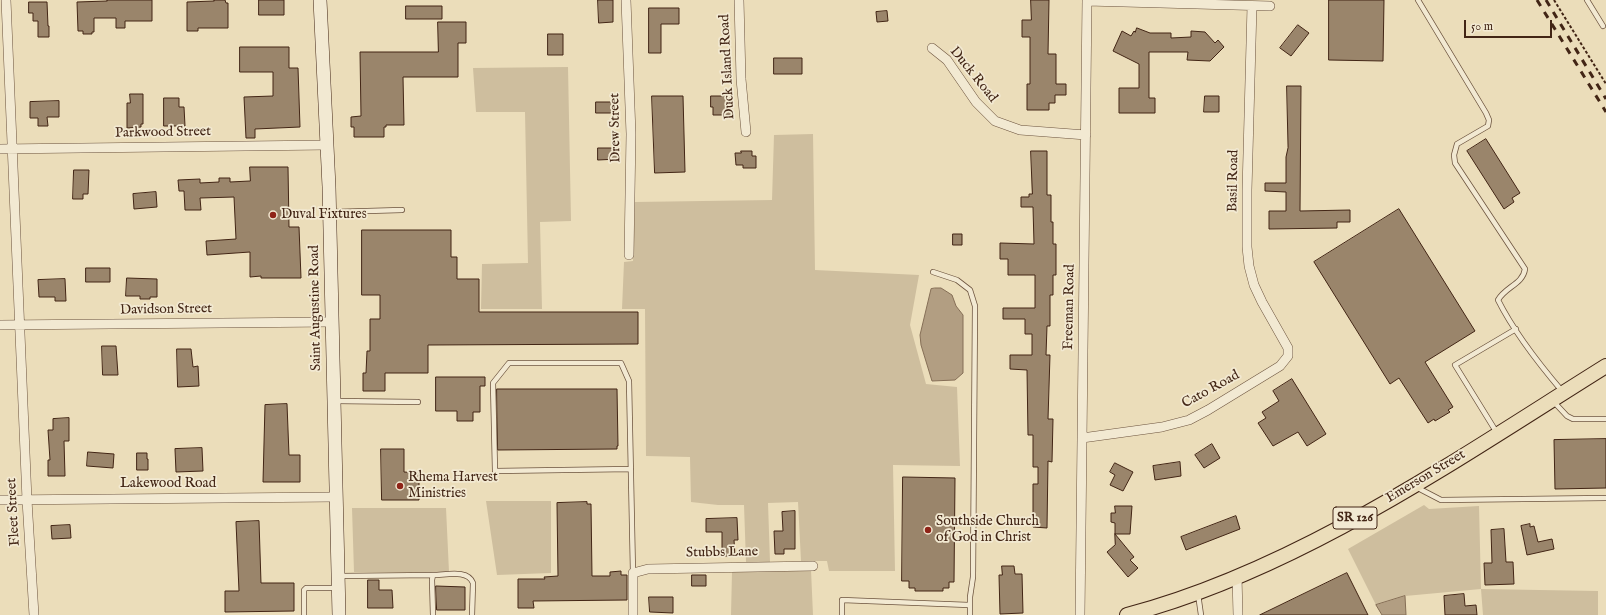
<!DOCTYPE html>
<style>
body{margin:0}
#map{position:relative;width:1606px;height:615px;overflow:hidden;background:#ebddba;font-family:"IM FELL English",serif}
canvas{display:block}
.scale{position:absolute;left:1464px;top:20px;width:88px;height:18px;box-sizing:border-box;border:2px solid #422515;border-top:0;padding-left:5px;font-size:12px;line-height:14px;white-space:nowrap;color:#422515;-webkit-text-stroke:3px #f2e9d2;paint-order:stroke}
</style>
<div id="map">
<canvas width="1606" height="615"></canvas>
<div class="scale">50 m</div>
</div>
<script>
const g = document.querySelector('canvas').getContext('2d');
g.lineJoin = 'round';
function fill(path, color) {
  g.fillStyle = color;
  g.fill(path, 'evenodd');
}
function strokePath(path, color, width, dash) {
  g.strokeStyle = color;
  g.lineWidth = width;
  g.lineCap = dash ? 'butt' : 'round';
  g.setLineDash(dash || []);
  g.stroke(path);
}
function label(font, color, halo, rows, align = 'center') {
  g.font = font + ' "IM FELL English",serif';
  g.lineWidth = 3.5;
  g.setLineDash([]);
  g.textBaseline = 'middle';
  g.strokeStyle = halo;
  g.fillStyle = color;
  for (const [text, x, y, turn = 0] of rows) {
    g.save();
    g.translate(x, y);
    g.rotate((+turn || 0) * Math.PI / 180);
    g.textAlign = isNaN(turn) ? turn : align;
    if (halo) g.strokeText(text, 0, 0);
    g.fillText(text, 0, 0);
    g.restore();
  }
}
fill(new Path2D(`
 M568,67L571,221L540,222L542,309H481L482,264L528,263L525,112H476L473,68Z
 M813,134L815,270L919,275L910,325L926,384L957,387L960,466L893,465L895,571H829L827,561H801L798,502L768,503L770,562H746L744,505H718L691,502L690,457L646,456L645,309H622L624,262L633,261L635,202L772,200L774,135Z
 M486,501H551V573L497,575Z
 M1424,505L1429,509L1479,506L1481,589L1598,591V615H1483L1481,589L1405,596L1376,605L1348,549Z
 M352,508H446L449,572H354Z
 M811,570L813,615H731L732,572Z`), '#cebe9e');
const water = new Path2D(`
 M935,288H941L952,295L956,306L963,315V373L955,380L932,381L921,345L920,335L931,289Z
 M1405,596L1406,615H1382L1376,605Z`);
fill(water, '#b29e82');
strokePath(water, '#856e56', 1);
const building = new Path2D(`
 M107,0H152V21H125V28H116V18H94V32H92V34H83V31H78L77,2L107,1Z
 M214,0H225L226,3H228V28H198V31H187V2L214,1Z
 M259,0H284V15H259Z
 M598,0H613V22L599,23Z
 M1031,0H1049L1048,54H1056V84H1066V95H1055V103H1049V110H1027V84H1030V37H1022V20H1031Z
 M1329,0H1384L1383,61L1329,60Z
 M29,2H47L48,26H49V37H38V21H33V13H29Z
 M406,6H442V19H406Z
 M649,8H679V24H661V53H649Z
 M887,11L888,21L877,22L876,12Z
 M438,22H466V43H458V77H403L404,125H386V127H384V137H354V127H351V117L361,116L360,52H438Z
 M1298,25L1309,33L1291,56L1280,48Z
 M1137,28L1150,33H1171V38L1191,37V31L1205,32L1215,43L1218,40L1224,47L1210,61L1187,60L1188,52H1149V98H1155V113H1119V88H1139V64L1113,51L1122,31L1131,36L1134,31L1135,32Z
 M548,34H563V55H548Z
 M240,47H289V68H298L300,127L255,129V138H246L244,97L273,96V72H240Z
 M774,58H802V74H774Z
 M1287,86H1301L1300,211L1350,210V222H1337V228L1269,229V211H1286V192L1265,191V183H1286V157L1288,148Z
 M130,94H143V124H141V127L127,128V103H130Z
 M652,96H683L685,172L655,173Z
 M711,96H732V115H713V107H711Z
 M1205,96H1219V112H1204Z
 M164,98H179V107H184L185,126H164Z
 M59,101V117H47L48,126H38V118H30V102Z
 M596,102H618V113H596Z
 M1486,139L1520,193L1512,198L1514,202L1504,209L1467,151Z
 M598,148H618V159L598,160Z
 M741,151H752V156H756V168H743V165H736L735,153H741Z
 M1031,151H1047V195H1051V222H1053V244H1056V275H1053V295H1050V326H1047L1046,355H1050L1048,419H1053L1052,462L1048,461L1047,528L1033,527V484H1038V467H1033V435H1028L1027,370L1010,369V355H1032V334H1025V319H1003V308H1035V275H1008V259H1000V243L1034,244L1033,207H1021V197H1029V194H1032Z
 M250,167H288L289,227H299L301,278H261V276L250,277V252L207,255L206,241L236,239L234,197L200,198L201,210H185L184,191H179L178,180L200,179V183L219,182V178H230V182L250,181Z
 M74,170H89L88,194H83V199H73Z
 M156,192L157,207L134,209L133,194Z
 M1399,209L1475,331L1425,362L1453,407L1448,410L1450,412L1435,421L1434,419L1428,423L1399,378L1390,384L1314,262Z
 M362,230H451V257H457V279H479V312H638V344L428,345V373H385V391H363V373H366L367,351H370V319H380V295H362Z
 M953,234H962V245H953Z
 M86,268H110V282H86Z
 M127,278L157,279V297H150V299H140V296H126Z
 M65,279L66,301H55V297H39L38,280Z
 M102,346H116L118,375H103Z
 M177,349H191L193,367L198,366L199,386L178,387Z
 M436,377H485V386H480V412H473V421H457V411H436Z
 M1292,379L1326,434L1307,446L1298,432L1273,446L1258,423L1266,418L1262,412L1279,401L1273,391Z
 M497,389H617L618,446H617V449L498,450Z
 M287,404L289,455H300V482H263L265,405Z
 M69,418V441H64L65,476H48V460H50L48,430H53V419Z
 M1606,439V488L1555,489L1554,440Z
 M1212,444L1220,458L1204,468L1195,455Z
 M202,448L203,471L176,472L175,449Z
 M381,449H404V472L419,473V500H382Z
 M88,452L114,454L113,468L87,466Z
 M137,453H147V459H148V470H137Z
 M1180,462L1181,476L1155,480L1153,466Z
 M1115,463L1133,472L1123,491L1110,485L1115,475L1110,472Z
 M903,477L955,478L954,582H949V588H943V591H915V588H909V581H902Z
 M587,502V504H591L592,576H610V572L621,571V575H627V600L533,601L534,608H518V579H545L544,577L558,576L557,503Z
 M1115,506H1132L1130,534H1115V523L1111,522V513H1115Z
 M795,511V549H784V554H775L774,531H783L782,512Z
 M1236,516L1240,529L1186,550L1181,537Z
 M737,518L738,540H734L735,556H724V552H722V532H706V519Z
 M259,521L261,583H294V611L225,612V591H239L236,522Z
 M1530,524V527L1534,526L1538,542L1552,539L1554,549L1527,555L1521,526Z
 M70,525L71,538L52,539L51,526Z
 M1504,529L1506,562H1513L1514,584L1485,585L1484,563H1492L1491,530Z
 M1115,534L1134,557L1130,560L1138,568L1128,577L1107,552L1115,545Z
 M1002,566H1014L1015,574H1022L1023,613L1000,614L999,575H1002Z
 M1347,573L1368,615H1260Z
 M692,575H706V586H692Z
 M368,580H379V590H392L393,608H368Z
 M436,586L465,587V610H437Z
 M1464,594L1465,606L1476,605L1477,615H1445L1444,596Z
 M649,597H673V613L650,612Z`);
fill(building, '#9a856b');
strokePath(building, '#422515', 1);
const service = new Path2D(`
 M1418,0L1486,113L1489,120L1488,126L1457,144L1454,155L1455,163L1525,269C1523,284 1505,287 1498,300C1514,332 1539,364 1562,391
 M1587,0L1603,26
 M332,212L402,210
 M933,272L957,280L970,290L975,306L973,577L970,597V615
 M335,401L418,402
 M1553,401L1567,416L1573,419H1606
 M1497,433L1455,365L1516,329
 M631,469L495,471L493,383L509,363H621L629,381L633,573
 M1416,487L1441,500L1606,498
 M340,576L433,575
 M1198,594L1201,615
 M304,615V590L306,588H338
 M433,615L432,580L433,575C446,575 468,569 473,583L472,615
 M842,615V600L969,605`);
const minor = new Path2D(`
 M6,0L27,500L34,615
 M626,0L631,134L629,255
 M739,0L741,79L746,132
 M1087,1L1270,6
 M932,48L947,60L976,102L995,121L1020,130L1086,135
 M0,149L327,145
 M0,325L332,322
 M1082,438L1162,427L1189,420L1208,410L1280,366L1288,356V348L1262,302L1254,285L1249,266L1247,247V190L1252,6
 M0,500L336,497
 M1237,576L1238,615
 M633,615V573L648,569L813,566
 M1080,615L1087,0`);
const secondary = new Path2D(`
 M320,0L329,187L339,615`);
const primary = new Path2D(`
 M1127,615C1298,570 1457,459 1606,366`);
strokePath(service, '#6c533e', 6);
strokePath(minor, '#6c533e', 10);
strokePath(secondary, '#422515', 14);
strokePath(primary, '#422515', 16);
strokePath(new Path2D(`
 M1554,0L1606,84`), '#422515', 2, [3, 2]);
strokePath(service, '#f2e9d2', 4.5);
strokePath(minor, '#f2e9d2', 9);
strokePath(secondary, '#f2e9d2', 13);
strokePath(primary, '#ebddba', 14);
strokePath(new Path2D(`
 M1537,0L1606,112
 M1546,0L1606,99`), '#422515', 3, [7, 7]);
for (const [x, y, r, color] of [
 [273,215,4,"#8f2418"],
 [400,486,4,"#8f2418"],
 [928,530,4,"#8f2418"]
]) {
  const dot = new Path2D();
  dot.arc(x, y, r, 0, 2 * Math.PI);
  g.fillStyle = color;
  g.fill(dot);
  strokePath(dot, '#f2e9d2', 1.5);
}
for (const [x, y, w] of [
 [1355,518,44]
]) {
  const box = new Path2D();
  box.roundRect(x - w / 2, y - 11, w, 22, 3);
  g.fillStyle = '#f2e9d2';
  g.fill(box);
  strokePath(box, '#422515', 1);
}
label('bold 13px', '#422515', null, [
 ["SR 126",1355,518]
]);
label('14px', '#422515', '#f2e9d2', [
 ["Duck Island Road",728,67,-93],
 ["Duck Road",973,75,51],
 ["Drew Street",616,128,-91],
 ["Parkwood Street",163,133,-1],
 ["Basil Road",1234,181,-89],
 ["Freeman Road",1070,307,-89],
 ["Saint Augustine Road",316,308,-91],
 ["Davidson Street",166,310,-1],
 ["Cato Road",1211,390,-29],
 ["Emerson Street",1426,477,-31],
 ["Lakewood Road",168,484],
 ["Fleet Street",14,512,-93],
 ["Stubbs Lane",722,553,-1]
]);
label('14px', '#422515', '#f2e9d2', [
 ["Duval Fixtures",281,215],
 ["Rhema Harvest",408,478],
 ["Ministries",408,494],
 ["Southside Church",936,522],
 ["of God in Christ",936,538]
], 'left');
</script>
